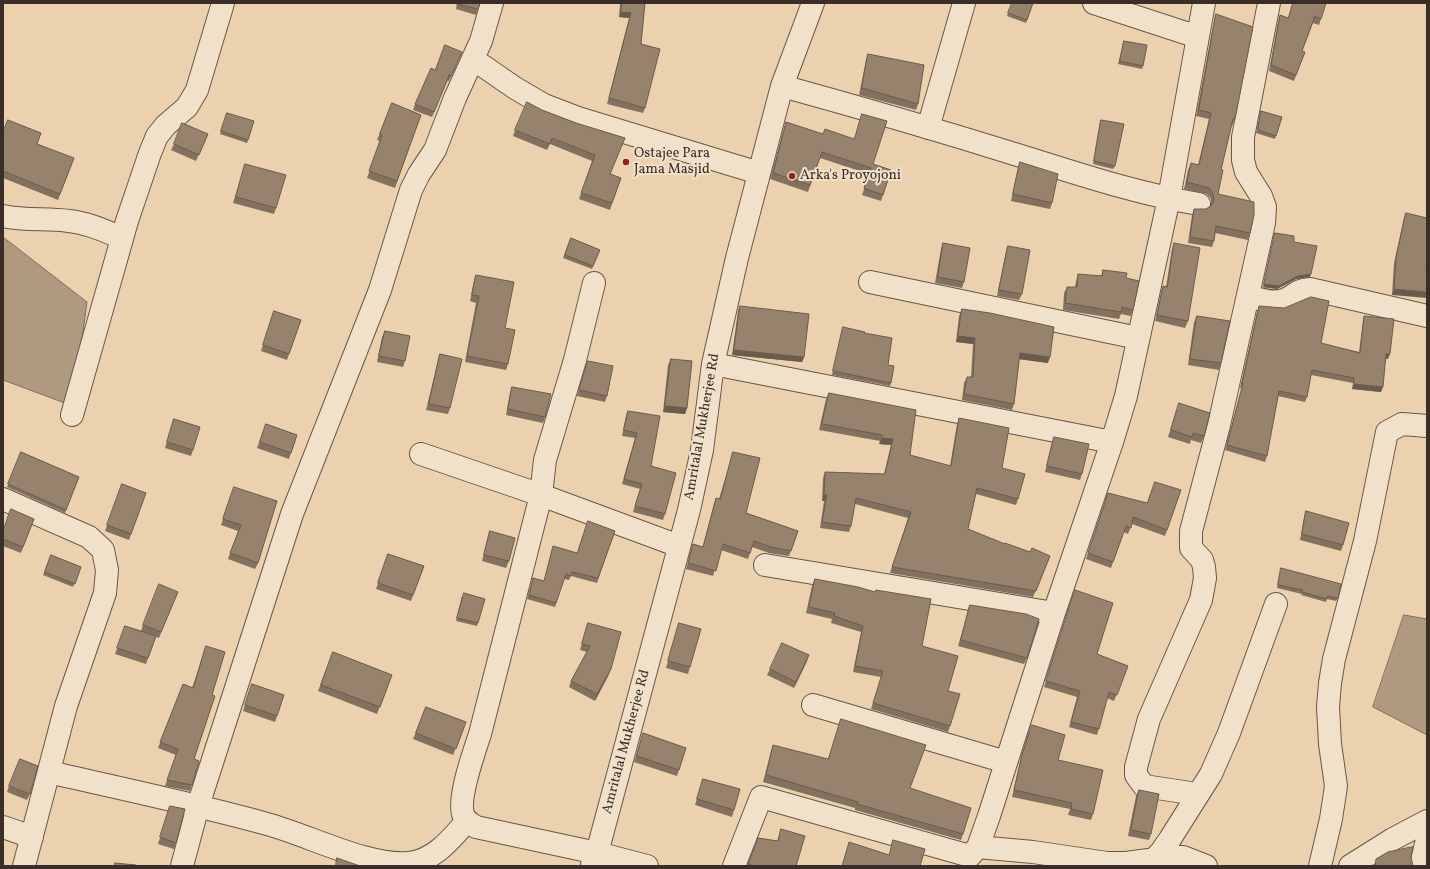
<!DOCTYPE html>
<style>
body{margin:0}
#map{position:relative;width:1430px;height:869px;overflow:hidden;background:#ebd1ad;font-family:Vollkorn,serif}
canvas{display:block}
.frame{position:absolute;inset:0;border:4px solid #3b2e28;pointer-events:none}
</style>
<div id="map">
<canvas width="1430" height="869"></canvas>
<div class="frame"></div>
</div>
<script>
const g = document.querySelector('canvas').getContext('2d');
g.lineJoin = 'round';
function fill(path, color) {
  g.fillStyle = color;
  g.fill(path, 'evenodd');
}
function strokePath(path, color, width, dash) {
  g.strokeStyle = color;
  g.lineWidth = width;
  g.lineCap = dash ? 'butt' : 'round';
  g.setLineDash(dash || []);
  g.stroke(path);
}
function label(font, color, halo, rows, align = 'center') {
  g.font = font + ' Vollkorn,serif';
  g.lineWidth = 4;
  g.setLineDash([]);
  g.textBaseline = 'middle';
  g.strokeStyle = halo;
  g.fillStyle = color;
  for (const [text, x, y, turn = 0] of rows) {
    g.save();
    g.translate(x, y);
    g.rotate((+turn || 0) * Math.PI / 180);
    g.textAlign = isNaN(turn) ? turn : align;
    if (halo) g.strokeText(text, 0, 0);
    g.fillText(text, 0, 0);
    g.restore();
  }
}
const water = new Path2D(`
 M3,237L87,302L73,406L3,380Z
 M1404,615L1427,619V735L1373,707Z`);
fill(water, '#af9a80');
strokePath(water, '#816f5d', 1);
const minor = new Path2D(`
 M1094,3L1198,37
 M473,59L515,88L544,105L578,118L759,173
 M782,86C862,108 941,131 1021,156C1079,174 1138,194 1199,204
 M928,128L964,3
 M3,216C26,221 46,218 69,221C88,223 105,231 122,238
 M870,282L1138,338
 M594,283L575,360L545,460L541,495L480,734C474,752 458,797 463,814C465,821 470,823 476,827L597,853L689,510L702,450L713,364L737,258L782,86L813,3
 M1248,296C1259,299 1272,304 1284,300C1295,296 1295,290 1310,289L1427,316
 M713,364L1112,442
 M72,415L127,221L150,153L157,136L166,125L187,107L197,90L223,3
 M421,454L541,495L679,546
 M3,499L89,537L103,550L107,570L105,593L66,706L24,866
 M765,565L1054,613
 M813,705L1006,762
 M49,772C122,789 195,804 267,824C308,835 369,867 409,863C435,860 451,839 467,821
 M1197,794L1144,786L1136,775V767L1149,719L1201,600L1205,578L1204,567L1202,560L1191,548V531L1219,425L1264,223L1265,207L1261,196L1246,172L1243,160V137L1269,3
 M3,827L32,837
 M978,847L989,816L1054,613L1112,442L1126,396L1169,198L1204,3
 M969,857L978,847L1033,852L1107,863H1126L1171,857H1183L1206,866
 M592,865L597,853L647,866
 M182,866L198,806L292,514L380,290L411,190L419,174L435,150L455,98L481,41L492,3
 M734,866L761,797L970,856
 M1151,866L1152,861L1161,852L1170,839L1211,774L1229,733L1276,604
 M1320,866L1331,819L1336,786L1330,744L1328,707L1330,683L1334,659L1365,541L1387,432L1402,424L1427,426
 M1350,866L1393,839L1427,821
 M1421,866L1427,839`);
strokePath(minor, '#675749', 24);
strokePath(minor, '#f2e1ca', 22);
fill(new Path2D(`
 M457,3H480L476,15L456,9Z
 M620,3H645L641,44L645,108L643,113L607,104L629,18L619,17Z
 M1033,3L1026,23L1007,16L1008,13Z
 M1293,3L1321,19L1319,25L1313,23L1302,51L1305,52L1294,81L1269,71L1278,22L1280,15L1288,18Z
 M1216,14L1235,119L1232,126L1231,125L1221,170L1218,194L1250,233L1248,240L1215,233L1214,241L1212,247L1188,243L1192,215L1194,209H1206L1211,205V199L1207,194L1184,189L1188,170L1191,163L1198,165L1209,119L1196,116L1214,21Z
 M1124,41L1143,66L1142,69L1118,64Z
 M462,52L449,81H447L432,117L413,110L415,104L435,70Z
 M868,54L918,104L916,110L859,95L866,60Z
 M392,103L421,115L395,188L367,178L380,141L377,140Z
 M542,110L576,123L611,174L621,178L610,210L579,199L592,161L550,144L547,150L513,136L515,130Z
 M1261,111L1282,117L1275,139L1256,133Z
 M227,113L248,140L247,143L220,134Z
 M1101,120L1115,166L1113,169L1093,164L1100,123Z
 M786,122L873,164L891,170L881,201L862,195L869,174L820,158L808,192L770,179L784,128Z
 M3,132L74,158L58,200L3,178Z
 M208,134L196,161L171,150L174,144Z
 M1020,162L1052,203L1050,209L1011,201L1018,168Z
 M245,164L276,208L274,214L233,203Z
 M1406,213L1426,270L1392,295L1394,263L1404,218Z
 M1275,233L1294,242L1310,277L1296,279L1277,289L1263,287Z
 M571,238L600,250L592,269L563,258Z
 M943,243L964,282L962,288L935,283L941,249Z
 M1174,243L1188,321L1185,328L1155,321L1161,293L1163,286L1166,287L1172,249Z
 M1008,246L1022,294L1019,300L997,296L1006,252Z
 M1103,270L1126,278L1133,310L1131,316L1121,314L1119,319L1063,310L1064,293L1067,287H1075L1076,281L1078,274L1101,276Z
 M476,275L505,328L508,364L506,370L465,362L476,303L470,301L474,281Z
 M740,306L804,357L802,362L732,355L738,311Z
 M1259,306L1321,343L1359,352L1363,321L1364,316L1388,359H1386L1381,392L1352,389L1353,383L1311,375L1307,397L1305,402L1278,396L1267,456L1265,462L1225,450L1242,388H1240L1257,312Z
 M962,309L1048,363L1019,359L1014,404L1012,410L962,400L964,383L967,377H971L973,344L956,342L959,316Z
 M274,311L301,320L287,360L261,351Z
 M1197,316L1221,363L1219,370L1188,365L1194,322Z
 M843,327L864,333L888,365L891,383L890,386L832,375Z
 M385,331L405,361L403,367L377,362L382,337Z
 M440,354L450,408L448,414L426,410L438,361Z
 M671,359L687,408L685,414L663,412L668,365Z
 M588,361L607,396L605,402L577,396Z
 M512,387L545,417L543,423L506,415L510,393Z
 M829,393L910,455L950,466L957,424L959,418L1002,468L1018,499L1016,505L976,494L968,529L1005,544L1030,552L1050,556L1033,597L890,573L908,518L855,504L851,526L849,532L820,528L824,501H822L823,478L825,472L884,474L891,445L879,444L880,441L819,430L826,399Z
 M1177,409L1204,436L1201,443L1191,440L1190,444L1168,437Z
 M628,411L651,466L665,514L663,520L633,512L640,489L622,484L635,438L622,436L626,416Z
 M174,419L193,450L191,456L165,448Z
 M266,424L297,435L289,459L257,448Z
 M1054,437L1082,474L1080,480L1045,472L1052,443Z
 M21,452L79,477L65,513L7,487Z
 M733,452L746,513L798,531L789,556L769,553L752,547L748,559L721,550L713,576L686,569L693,544L703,547L714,504L716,498L719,499Z
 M122,484L146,493L129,540L105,531Z
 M234,487L258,563L255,569L228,559L238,531L221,525Z
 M1181,490L1165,536L1132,524L1128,534L1124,532L1111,568L1086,559L1108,493L1147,503Z
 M1306,511L1343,545L1341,551L1300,540L1304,518Z
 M34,519L21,553L3,546V531Z
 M490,531L509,561L506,568L482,561L488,538Z
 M615,531L597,583L571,576L569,580L564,579L555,607L527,599L533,578L544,581L553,546L577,553Z
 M388,554L424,566L411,601L376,589Z
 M51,555L81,567L73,587L43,575Z
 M1281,568L1338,598L1336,601L1327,599L1326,602L1301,595L1302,594L1277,588Z
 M815,579L922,646L948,691L950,726L948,732L871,709L881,677L853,672L861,632L831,623L832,619L806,613L812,586Z
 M178,592L159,638L156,637L146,664L115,654L125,626L141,631L143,625Z
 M462,596L478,623L477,626L456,621Z
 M1073,596L1097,654L1128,666L1114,701L1107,698L1097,735L1069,727L1077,697L1044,687Z
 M970,605L1027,658L1024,664L958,646Z
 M588,623L611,669L608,676L595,701L569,687L571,681L587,652L580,650Z
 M679,623L690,667L688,674L666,668Z
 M206,646L212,695L194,759L199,761L190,791L165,786L176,755L158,748L183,684L192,688Z
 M333,652L392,675L377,714L318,691Z
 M807,661L794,688L767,675L770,669Z
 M252,684L284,695L275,722L243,711Z
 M426,707L466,722L453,755L413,739Z
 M1029,731L1058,760L1093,814L1091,820L1068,815L1070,809L1012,797L1020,761Z
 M643,733L686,748L677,776L634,762Z
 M773,745L910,788L963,834L961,840L855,810V808L763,782L771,751Z
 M703,779L734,810L732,817L695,805Z
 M9,786L30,794L27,800L7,792Z
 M1139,790L1151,834L1149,840L1128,836L1136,796Z
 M170,806L176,843L174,849L158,844Z
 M781,829L796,866H747L758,838L777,841Z`), '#82715e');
fill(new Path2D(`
 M621,12L631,13L629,18L619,17Z
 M1311,274L1310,277L1296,279L1277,289L1263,287L1264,284L1298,276Z
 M1394,289L1427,292V298L1392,295Z
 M958,336L975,338L973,344L956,342Z
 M734,350L804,357L802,362L732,355Z
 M1020,353L1050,357L1048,363L1018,359Z
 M1386,354H1390L1388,359H1385Z
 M1354,384L1383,387L1381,392L1352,389Z
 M665,406L687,408L685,414L663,412Z
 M882,438L893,439L891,445L879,444Z
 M824,495H827L824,501H822Z
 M809,655L807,661L794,688L796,682Z
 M611,669L608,676L595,701L597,694Z`), '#6a5c4c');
const building = new Path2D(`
 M458,3H480L478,9L457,4Z
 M622,3H645L641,44L660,49L645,108L609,98L631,13L621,12Z
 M1012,3H1033L1027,20L1008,13Z
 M1293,3H1326L1321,19L1315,16L1302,51L1305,52L1296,75L1271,65L1280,15L1288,18Z
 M1216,14L1253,27L1235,119H1233L1221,170H1223L1218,194L1254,202V215L1250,233L1216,226L1214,241L1190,237L1194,209H1206L1211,206L1214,200L1213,193L1209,188L1187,182L1191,163L1199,165L1211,113L1199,110Z
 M1124,41L1147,45L1143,66L1120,61Z
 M445,45L462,52L451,76L448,75L449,76L434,112L415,104L431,68L435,70Z
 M868,54L924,65L918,104L862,88Z
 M527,102L542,110L576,123L625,138L610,174L621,178L612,203L581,193L595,155L552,138L550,144L515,130Z
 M392,103L421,115L397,181L369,171L382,135L380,134Z
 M1261,111L1282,117L1276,136L1258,130Z
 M227,113L254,121L248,140L221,131Z
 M862,114L887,121L873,164L891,170L883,195L864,188L871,168L822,152L810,185L773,173L786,122L823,134L825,129L854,139Z
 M8,120L41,133L37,144L74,158L60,194L3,171V132Z
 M1101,120L1124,124L1115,166L1094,161Z
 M182,123L208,134L199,155L174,144Z
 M1020,162L1058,174L1052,203L1013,194Z
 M245,164L286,175L276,208L236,197Z
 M1406,213L1427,218V264L1426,270H1427V292L1394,289L1396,258Z
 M1275,233L1294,236V242L1317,246L1311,274L1298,276L1279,286L1264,284Z
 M571,238L600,250L593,266L565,255Z
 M943,243L970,248L964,282L938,277Z
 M1174,243L1200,248L1188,321L1157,315L1163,286L1167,287Z
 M1008,246L1030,250L1022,294L999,290Z
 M1103,270L1127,273L1126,278L1139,281L1133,310L1122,307L1121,312L1065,303L1067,287H1077L1078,274L1102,276Z
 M476,275L514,282L505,328L515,330L508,364L467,356L479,296L472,295Z
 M1311,297L1329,301L1321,343L1360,353L1364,316L1394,319L1390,354H1386L1383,387L1354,384V378L1312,370L1307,397L1279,391L1267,456L1227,445L1243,383H1242L1259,306L1284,308Z
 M740,306L809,314L804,357L734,350Z
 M962,309L990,313L1054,327L1050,357L1020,353L1014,404L964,394L967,377H973L975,338L958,336Z
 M274,311L301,320L289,354L263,345Z
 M1197,316L1230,321L1221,363L1190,359Z
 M843,327L865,332L864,333L892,338L888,365L894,366L891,383L833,371Z
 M385,331L410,336L405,361L379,356Z
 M440,354L462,359L450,408L429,404Z
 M671,359L692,361L687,408L665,406Z
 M588,361L613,366L607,396L579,390Z
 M512,387L551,394L545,417L508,409Z
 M829,393L916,410L910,455L951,466L959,418L1009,428L1002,468L1025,474L1018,499L977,488L968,529L1005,544V543L1030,552L1032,548L1050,556L1036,591L892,567L911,512L856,498L851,526L822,522L827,495H824L825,472L885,474L893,439L882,438V435L822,424Z
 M1179,403L1210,413L1204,436L1193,433L1192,437L1171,430Z
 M628,411L660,416L651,466L676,473L665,514L635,506L642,484L624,479L637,433L624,430Z
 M174,419L200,427L193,450L167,442Z
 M266,424L297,435L291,453L260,442Z
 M1054,437L1089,444L1082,474L1047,466Z
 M21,452L79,477L66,510L8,484Z
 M733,452L760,458L746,513L798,531L791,551L771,547L754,541L750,553L723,544L716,571L688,563L693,544L703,547L716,498L720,499Z
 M1155,482L1181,490L1167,530L1133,517L1131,528L1126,526L1113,562L1088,553L1108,493L1147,503Z
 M122,484L146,493L131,534L107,525Z
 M234,487L277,501L258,563L230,553L241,525L223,519Z
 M11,509L34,519L23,547L3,539V531Z
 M1306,511L1349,523L1343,545L1302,534Z
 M588,521L615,531L598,578L572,572L571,576L566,574L556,603L529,595L533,578L544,581L553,546L577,553Z
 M490,531L515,538L509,561L484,555Z
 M388,554L424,566L413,595L378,583Z
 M51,555L81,567L75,584L45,572Z
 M1281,568L1341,584L1338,598L1328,596L1327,599L1302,592L1303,590L1278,585Z
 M815,579L858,587L875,592L876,590L931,599L922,646L958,656L948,691L960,694L950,726L873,703L883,671L855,666L863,626L834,616L835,613L809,607Z
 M159,584L178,592L161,632L143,625Z
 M1075,590L1113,603L1097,654L1128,666L1117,695L1109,692L1099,729L1071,722L1080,691L1046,681Z
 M464,593L485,599L478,623L457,618Z
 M970,605L1026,614L1039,619L1027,658L961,640Z
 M588,623L621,632L611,669L597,694L571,681L590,646L582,644Z
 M679,623L701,629L690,667L668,661Z
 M125,626L156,636L148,658L117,648Z
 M782,643L809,655L796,682L770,669Z
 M206,646L225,652L212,695L215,696L194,759L199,761L192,785L167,780L178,749L160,742L183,684L193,688Z
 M333,652L392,675L380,707L321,685Z
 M252,684L284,695L277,716L245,705Z
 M426,707L466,722L456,749L416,733Z
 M841,719L926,745L910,788L971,808L963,834L857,804L858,802L766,775L773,745L828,759Z
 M1032,725L1065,735L1058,760L1103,770L1093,814L1071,809L1072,803L1014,790L1022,755Z
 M643,733L686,748L679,770L637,756Z
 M20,759L38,766L30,794L9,786Z
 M703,779L740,789L734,810L697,799Z
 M1139,790L1159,794L1151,834L1131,830Z
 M170,806L185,809L176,843L160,837Z
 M781,829L805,836L796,866H755L748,864L758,838L778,841Z
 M893,840L925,849L920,866H842L849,842L889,855Z
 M1413,847L1411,857L1413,866H1375L1376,859L1388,852Z
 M337,858L360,866H336Z
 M115,863L136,865V866H115Z`);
fill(building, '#97836d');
strokePath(building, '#6a5c4c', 1);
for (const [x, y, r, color] of [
 [626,162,4,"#8f2418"],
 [792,176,4,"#8f2418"]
]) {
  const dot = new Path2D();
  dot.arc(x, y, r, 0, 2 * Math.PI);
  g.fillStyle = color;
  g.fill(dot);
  strokePath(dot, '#f2e1ca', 1.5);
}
label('14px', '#3b2e28', '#f2e1ca', [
 ["Ostajee Para",634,154],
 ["Jama Masjid",634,170],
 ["Arka's Proyojoni",800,176]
], 'left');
label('14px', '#3b2e28', '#f2e1ca', [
 ["Amritalal Mukherjee Rd",703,427,-80],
 ["Amritalal Mukherjee Rd",627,742,-75]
]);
</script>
